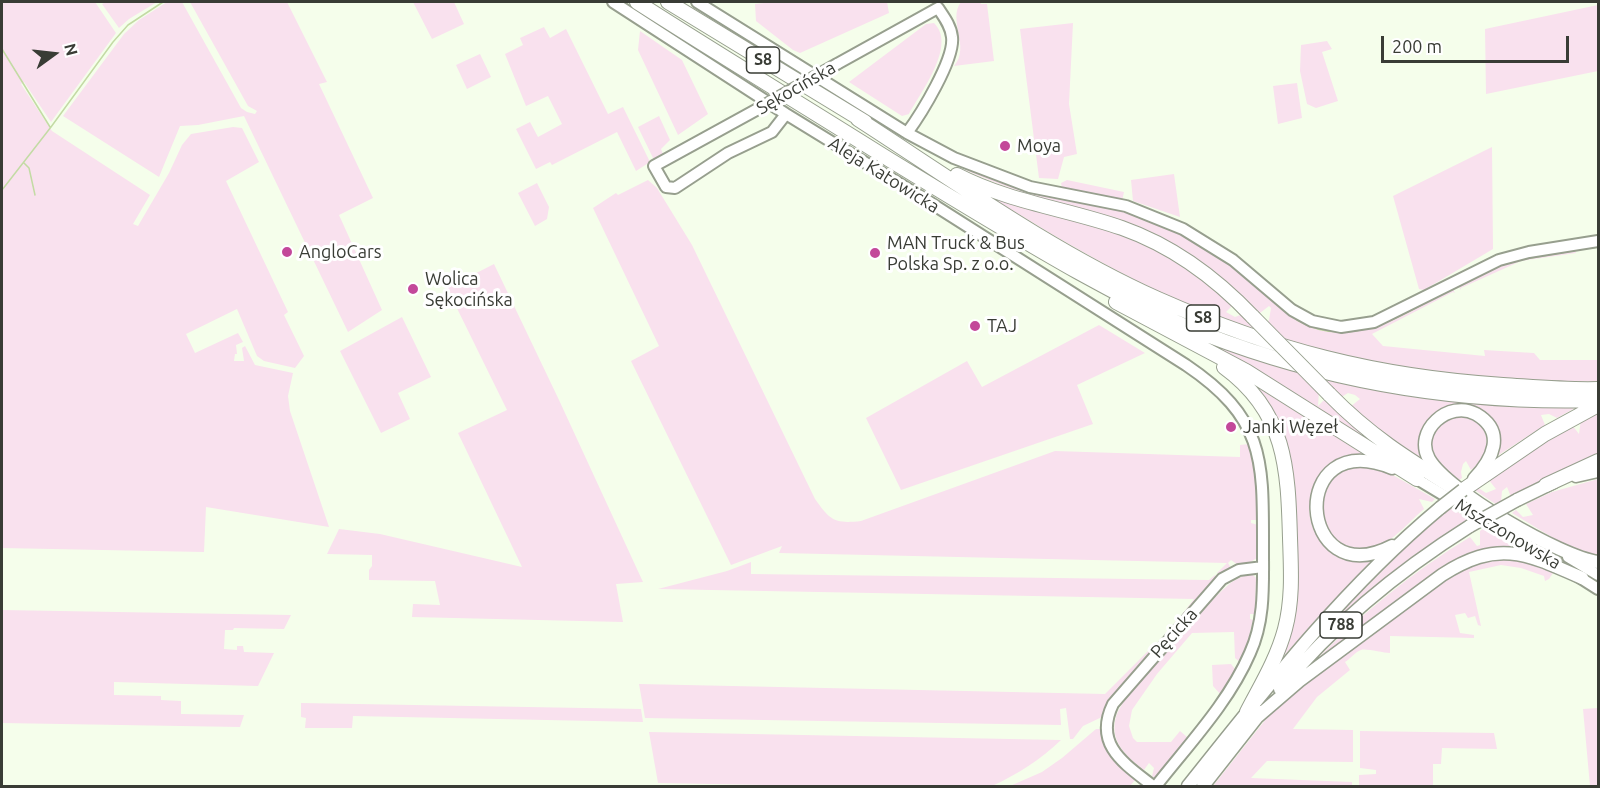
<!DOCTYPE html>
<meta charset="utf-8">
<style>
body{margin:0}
#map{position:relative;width:1600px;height:788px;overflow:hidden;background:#f5feeb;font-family:Ubuntu,sans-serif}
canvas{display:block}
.frame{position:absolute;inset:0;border:3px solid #393c35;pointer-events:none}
.north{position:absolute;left:24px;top:24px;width:60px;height:60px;-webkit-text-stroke:4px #fff;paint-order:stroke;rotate:75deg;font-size:16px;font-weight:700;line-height:24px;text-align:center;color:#393c35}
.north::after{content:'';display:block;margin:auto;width:21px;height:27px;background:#393c35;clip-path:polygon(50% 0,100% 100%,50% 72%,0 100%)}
.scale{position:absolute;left:1381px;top:36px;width:188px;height:27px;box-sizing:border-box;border:3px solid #393c35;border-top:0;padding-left:8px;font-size:18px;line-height:21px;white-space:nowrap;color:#393c35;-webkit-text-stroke:4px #fff;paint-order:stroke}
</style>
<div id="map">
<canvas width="1600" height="788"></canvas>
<div class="frame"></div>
<div class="north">N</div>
<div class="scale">200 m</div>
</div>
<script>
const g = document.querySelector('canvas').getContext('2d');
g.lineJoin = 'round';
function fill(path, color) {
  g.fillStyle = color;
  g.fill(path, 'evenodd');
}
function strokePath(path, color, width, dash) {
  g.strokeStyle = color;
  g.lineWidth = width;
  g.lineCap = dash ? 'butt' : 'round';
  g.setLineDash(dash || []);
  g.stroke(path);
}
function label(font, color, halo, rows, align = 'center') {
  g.font = font + ' Ubuntu,sans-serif';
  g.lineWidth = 6;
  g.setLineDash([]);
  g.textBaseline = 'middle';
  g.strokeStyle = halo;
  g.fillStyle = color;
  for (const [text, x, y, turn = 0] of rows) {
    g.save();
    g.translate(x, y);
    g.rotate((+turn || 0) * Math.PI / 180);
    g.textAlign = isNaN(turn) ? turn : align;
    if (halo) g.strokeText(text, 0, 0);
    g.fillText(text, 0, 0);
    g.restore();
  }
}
fill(new Path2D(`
 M2,2H95L116,33L51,122L24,82L21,84L52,131L150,195L133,224L138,226L169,173L182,145L191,134L233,127L242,128L259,162L226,181L288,312L284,315L304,356L295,368L264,361L257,356L237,309L186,334L195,353L238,333L243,342L236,345L237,354H235L234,361H244L242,348L245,346L255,365L293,373L288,396L290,411L329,527L206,507L204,552L2,548Z
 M106,2H157L129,19L119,28L102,4Z
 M167,2H182L241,108L247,112L255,114L257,111L248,106L190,2H287L327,82L319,84L373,198L339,215L382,310L348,332L244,116L198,125L180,126L159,177L63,116L124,34L139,20Z
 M413,2H454L464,24L432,39Z
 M773,2H887L889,13L800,53L793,50L756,21L755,4Z
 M961,2H980L981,4H987L994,61L954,66C971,47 947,20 961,2Z
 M1598,5V71L1486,94L1485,29Z
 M934,23C957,45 921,92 909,114L902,116L849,82L926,24Z
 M1073,23L1069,104L1077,154L1064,157L1058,179L1039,178L1020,29Z
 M544,27L550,38L566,29L608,114L623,107L650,162L636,171L617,132L552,165L550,162L536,169L516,129L530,122L538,137L562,124L548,96L526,106L505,54L523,45L520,38Z
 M640,31L682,60L708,114L678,135L638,50Z
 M1327,41L1332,49L1322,52L1338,101L1316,108L1307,104L1300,71L1301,45Z
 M480,54L491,77L467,89L456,65Z
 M1297,83L1302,118L1278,124L1273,86Z
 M659,116L670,140L661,149L663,154L654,160L638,127Z
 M1492,147L1493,249L1424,290L1419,289L1393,196Z
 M967,166L1120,209L1174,229L1222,256L1286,310L1338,330L1452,287L1455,293L1453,292L1372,334L1383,346L1485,356L1484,350L1534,353L1540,360H1598V382L1493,379L1391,367L1286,342L1267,323L1269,320L1271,308L1269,306L1260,313C1222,275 1181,242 1130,223C1107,214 1083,210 1059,203C1027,194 996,184 965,170Z
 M1174,174L1180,217L1133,201L1131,180Z
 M648,180L657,188L692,245L815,499C830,520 834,524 861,521L1055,451L1240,457V445L1249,444C1257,469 1257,494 1258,520H1251V523L1258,525L1257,558L1249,563L1238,565L1231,560L1228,563L1231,568L1220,575L1217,573L1227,563L779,553L782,546L731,565L631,361L659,346L593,208L616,193L618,195Z
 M1067,180L1124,192L1122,201L1106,196L1062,188L1061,183Z
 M537,183L549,207L547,219L535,226L518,193Z
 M989,196L1129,236L1194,271L1233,305L1226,312L1235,317L1243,314L1262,333C1226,320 1190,306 1156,290C1098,263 1043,229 989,196Z
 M1574,249L1576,253L1521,261L1461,288V290L1458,285L1498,264L1518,258Z
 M494,264L559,400L643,582L616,584L623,622L412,617L413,604L440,605L435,581L369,580V570L372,566V555L327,554L339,529L380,534L522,567L458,433L507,410L447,288Z
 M402,317L431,377L398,393L410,419L381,433L340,351Z
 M1099,325L1145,353L1077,385L1093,424L901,490L866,418L967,361L982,387Z
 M1202,340L1299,371L1319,391L1318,406L1325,399L1388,454Z
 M1322,379C1409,397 1488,407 1577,407L1557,418L1549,414L1541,415L1545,425L1494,458L1496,435L1455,405C1421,413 1421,428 1424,458L1422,459L1388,437L1350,407L1360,399L1355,395L1348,393L1340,398Z
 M1248,381L1366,456C1355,456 1344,457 1334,463C1305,482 1300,526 1328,548C1335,553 1345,558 1354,559C1360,560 1367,558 1372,560L1278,662L1287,641L1293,479Z
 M1598,411V455L1554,474L1511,497L1507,487L1502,491L1501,502L1497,505L1473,489L1477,487L1486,493L1496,489L1488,479L1513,461L1572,425L1579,434L1581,419Z
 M1458,414L1478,421C1492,438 1488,457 1471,470L1466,461L1463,464L1461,472L1462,478L1458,481L1437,462L1431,450L1432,435L1440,421Z
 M1352,466L1384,470L1435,499L1432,502L1419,499L1424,509C1412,519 1395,539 1382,544C1332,565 1299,504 1336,475C1341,471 1347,469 1352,466Z
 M1598,479V558L1568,547L1512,513L1516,510L1523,517L1533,515L1526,504L1552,492Z
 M1450,507L1470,520L1297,663L1259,707L1255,708C1317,638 1379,569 1450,507Z
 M1484,528L1519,549L1487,550L1313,663C1360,615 1412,572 1470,537L1477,546L1480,545V531Z
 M1510,559L1528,562L1553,573L1549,579L1545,581L1544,576L1521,568L1501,565L1469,572L1481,626L1478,625L1475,616L1468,618L1465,613L1455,615L1460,633L1474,635V638L1390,636V653C1383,653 1365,648 1361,650C1355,652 1350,659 1345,662L1350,670L1317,697L1293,729L1353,730V762L1267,761L1251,778L1352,782V786H1213L1270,714L1287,696L1454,572L1487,560Z
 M751,562V574L1209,580L1215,575L1218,578L1183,620L1180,617L1194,599L658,589L727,571Z
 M1246,575H1253L1256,578L1255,614H1250V619L1253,620L1247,645L1240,662L1235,658L1234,632L1192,633L1157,674L1132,710L1129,726L1133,738L1137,742H1171L1180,731L1187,737L1155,778L1152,776L1154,768L1149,763L1144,770C1127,757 1109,742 1116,717C1122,695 1171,647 1188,628C1201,614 1212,599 1226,587C1232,581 1239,578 1246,575Z
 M2,610L291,615L284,629L234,628L233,630H225L224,649L237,650V646H243L244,652L274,653L258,686L114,682V695L161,696V700L181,701V714L244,715L240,727L2,723Z
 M1156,643L1159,645L1113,694L1102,717L1083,726L1073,739H1070L1066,708L1060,709L1061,725L645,718L639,684L1105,694Z
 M1231,664L1235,669L1221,695L1213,686L1212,665Z
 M301,703L641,709L643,722L353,716L352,728H305L306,718L301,717Z
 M1598,708V786H1590L1583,709Z
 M1096,729H1101L1111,757L1136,779L1130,786H1010L1042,772L1062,758Z
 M1360,731L1494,733L1497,749L1442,748L1441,764H1433V786H1359V775L1376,774V770L1360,768Z
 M649,732L1061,740C1040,760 1018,774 992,786H819L658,783Z`), '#f9e1ee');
strokePath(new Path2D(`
 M2,49L50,127
 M24,163L29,168L35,195
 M2,190L51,127L113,42L128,25L163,2
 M1583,249L1598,247
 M1525,259L1572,251
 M1493,268L1512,262
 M1297,320C1348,350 1397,318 1442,294`), '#c3dba4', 1.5);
const secondary = new Path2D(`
 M613,2L786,114L926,200L1186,365C1266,419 1263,461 1263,550C1263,585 1265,620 1250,653C1229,702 1189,744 1156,786
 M697,2L907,133L954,158L1030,187L1126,206L1183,229L1233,260L1292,310L1312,321L1341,327L1374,322L1499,260L1529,252L1598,241
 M837,64L938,8C944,17 951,26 952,37C955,59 921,114 907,133
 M756,110L654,166L666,187L675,188L728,153L772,132L786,114
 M1417,479L1555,562
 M1568,557L1598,575
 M1576,575L1598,589
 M1153,786C1125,764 1093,745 1113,704L1222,579L1239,570L1263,567`);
const primary = new Path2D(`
 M1576,476L1598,471
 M1474,479C1492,460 1507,432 1476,414C1449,399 1413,431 1429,459C1448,492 1561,557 1598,562
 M1517,500L1554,482
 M1392,546C1297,595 1286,425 1392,468
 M1280,689C1333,625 1400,570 1470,526
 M1256,718L1299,681L1442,575C1498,539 1526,553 1582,578
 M1188,786C1266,688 1343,589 1440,508
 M1203,786L1261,712`);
const highway = new Path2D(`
 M637,2C721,56 806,107 890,160C952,198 1014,236 1078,272C1120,295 1162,318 1207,335C1332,383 1464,404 1598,400
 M668,2L865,122
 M858,119C954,181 1053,252 1158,299C1273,350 1377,377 1503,385C1535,387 1567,390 1598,389
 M957,175C1009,202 1067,209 1122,228C1173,246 1216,278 1253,317
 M1116,302L1246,371L1417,479
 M1224,367C1286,412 1288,468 1290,538C1291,569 1293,599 1285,629C1277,659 1261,685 1247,712
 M1329,394C1371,437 1409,460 1459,491
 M1546,485L1598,461
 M1463,490L1545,434L1598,405`);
strokePath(secondary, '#979f8e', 14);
strokePath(primary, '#979f8e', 15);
strokePath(highway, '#979f8e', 16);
strokePath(secondary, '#fff', 10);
strokePath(primary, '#fff', 12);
strokePath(highway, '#fff', 14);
const secondaryBridge = new Path2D(`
 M756,110L837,64`);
const primaryBridge = new Path2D(`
 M1440,508L1463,490
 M1470,526L1517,500`);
const highwayBridge = new Path2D(`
 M1253,317L1329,394`);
strokePath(secondaryBridge, '#979f8e', 14, []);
strokePath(primaryBridge, '#979f8e', 15, []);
strokePath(highwayBridge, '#979f8e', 16, []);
strokePath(secondaryBridge, '#fff', 10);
strokePath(primaryBridge, '#fff', 12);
strokePath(highwayBridge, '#fff', 14);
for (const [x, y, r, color] of [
 [1005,146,6,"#c3489a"],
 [287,252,6,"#c3489a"],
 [875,253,6,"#c3489a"],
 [413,289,6,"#c3489a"],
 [975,326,6,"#c3489a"],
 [1231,427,6,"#c3489a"]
]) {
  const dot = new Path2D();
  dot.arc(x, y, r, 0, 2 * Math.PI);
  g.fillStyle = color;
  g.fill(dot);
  strokePath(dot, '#fff', 2);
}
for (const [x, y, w] of [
 [763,60,33],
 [1203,318,33],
 [1341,625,42]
]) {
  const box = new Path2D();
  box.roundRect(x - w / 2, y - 13, w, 26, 4.5);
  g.fillStyle = '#fff';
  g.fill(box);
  strokePath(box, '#393c35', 1.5);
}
label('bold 16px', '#393c35', null, [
 ["S8",763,60],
 ["S8",1203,318],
 ["788",1341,625]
]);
label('18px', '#393c35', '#fff', [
 ["Sękocińska",796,88,-30],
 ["Aleja Katowicka",884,175,32],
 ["Mszczonowska",1508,534,31],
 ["Pęcicka",1174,633,-48]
]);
label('18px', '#393c35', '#fff', [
 ["Moya",1017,146],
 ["MAN Truck & Bus",887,243],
 ["Polska Sp. z o.o.",887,264],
 ["AngloCars",299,252],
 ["Wolica",425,279],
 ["Sękocińska",425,300],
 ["TAJ",987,326],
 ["Janki Węzeł",1243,427]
], 'left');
</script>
